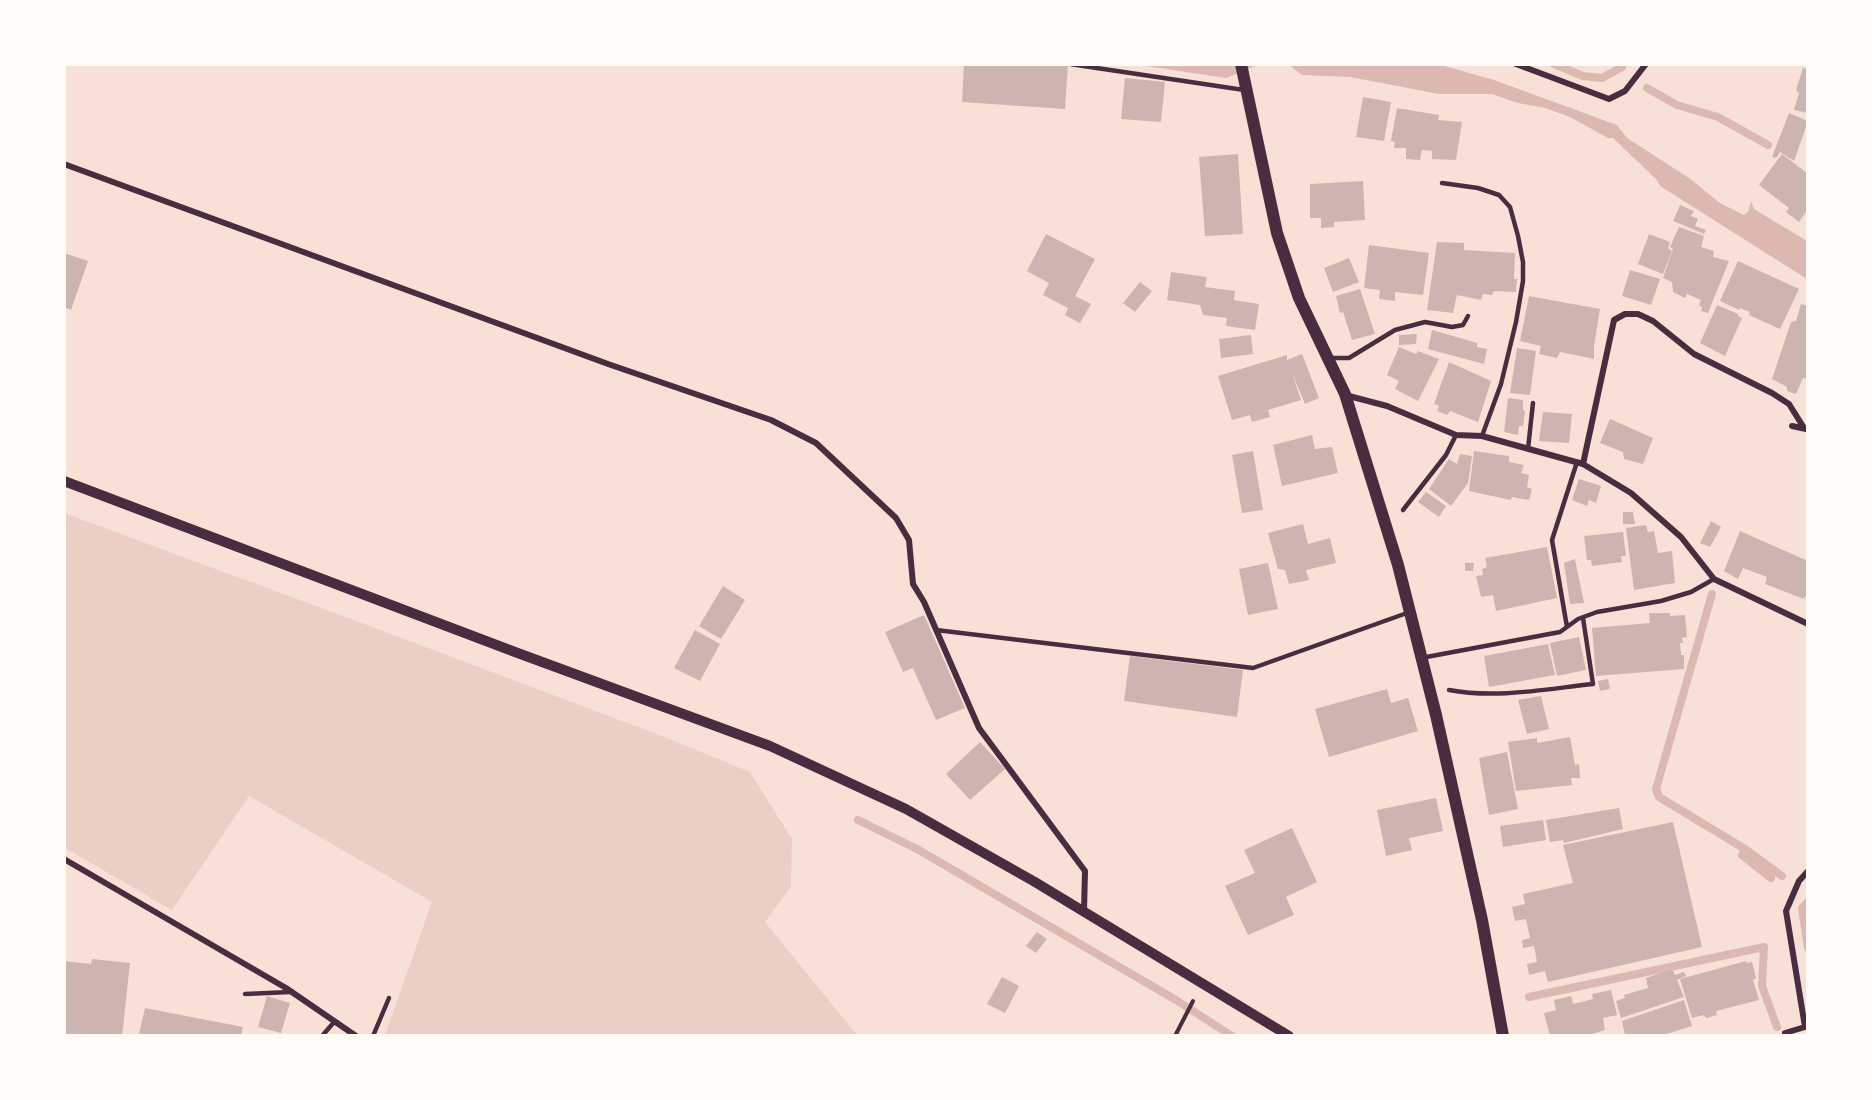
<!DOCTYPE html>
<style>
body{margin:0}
#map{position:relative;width:1872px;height:1100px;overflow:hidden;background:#f7e1d7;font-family:"DejaVu Sans",sans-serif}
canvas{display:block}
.frame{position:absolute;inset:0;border:66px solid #fffaf5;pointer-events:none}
</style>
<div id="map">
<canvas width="1872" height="1100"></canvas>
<div class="frame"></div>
</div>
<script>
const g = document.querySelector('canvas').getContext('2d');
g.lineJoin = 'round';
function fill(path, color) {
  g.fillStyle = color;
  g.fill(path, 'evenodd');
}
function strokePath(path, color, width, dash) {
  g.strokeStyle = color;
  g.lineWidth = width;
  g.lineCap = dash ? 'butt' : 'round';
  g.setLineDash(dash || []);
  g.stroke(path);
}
fill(new Path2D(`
 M64,513L370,626L667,738L750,772L792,839L791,886L765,922L857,1035H385L432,902L249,796L172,910L65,848Z`), '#ebcfc5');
fill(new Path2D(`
 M1140,65H1258L1226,78Z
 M1289,65H1441L1494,80L1617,125L1627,138L1689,178L1720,203L1744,215L1748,212L1751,201L1754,209L1807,241V279L1660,186L1657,180L1613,138H1608L1570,117L1545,108L1518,103L1492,94H1439L1350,77L1302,75Z`), '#dcb8b0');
strokePath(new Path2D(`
 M1554,64L1583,76L1602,78L1622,67
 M1647,88L1677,105L1718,117L1768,145
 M1712,594L1656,789L1659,797L1745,849L1782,876
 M858,820L917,849L1176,1000L1232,1036
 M1745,849L1742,855L1771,878
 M1808,902L1802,908L1808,948
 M1529,997L1764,947L1762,986L1777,1027`), '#dcb8b0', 8);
fill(new Path2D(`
 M964,64H1068L1065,109L962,102Z
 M1803,68L1808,69V113L1794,110L1799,93L1796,90Z
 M1125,78L1165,82L1161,122L1121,119Z
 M1363,97L1391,102L1384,141L1356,137Z
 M1397,108L1439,115L1438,120L1462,122L1456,160L1432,159V151L1422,150L1420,160L1406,159V148H1394L1395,142L1391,141Z
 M1789,113L1808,121L1794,161L1780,152L1776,158L1772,157Z
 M1238,154L1243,234L1205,236L1199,157Z
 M1782,154L1808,174V209L1799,222L1786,212L1789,208L1759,185Z
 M1363,181L1365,220L1334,222V227L1321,228V218H1310V184Z
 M1680,205L1694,211L1691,216L1698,219L1695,226L1706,230L1704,234L1673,221Z
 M1679,227L1704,236L1701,247L1714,251L1713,257L1729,261L1708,313L1701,311L1702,307L1699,305L1701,300L1687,294L1685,298L1673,292L1672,282L1663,278L1673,249L1670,247Z
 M1046,234L1095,259L1075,296L1091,304L1080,323L1065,315L1068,308L1043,295L1049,283L1027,271Z
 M1649,234L1670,242L1668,248L1672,251L1663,274L1638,264Z
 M1437,242L1464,243V250L1515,253L1514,279H1517L1516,292L1494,291L1492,295L1483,294L1481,300L1457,295L1453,313L1427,310Z
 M1369,245L1429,253L1423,295L1395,292V301L1379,299L1380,290L1364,288Z
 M64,253L88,261L71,310L64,307Z
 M1349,258L1359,282L1333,292L1324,268Z
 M1738,261L1799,289L1780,329L1749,315L1750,312L1740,308L1739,310L1720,301Z
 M1630,270L1660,279L1651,305L1622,296Z
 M1171,272L1207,277L1205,287L1235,291L1234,300L1259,304L1255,330L1226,326L1227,318L1203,315L1200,305L1167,300Z
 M1140,282L1152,291L1135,312L1123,303Z
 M1360,289L1375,334L1352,340L1343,312L1340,313L1336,296Z
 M1529,296L1600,309L1594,346V359L1560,352L1557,358L1539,354L1541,346L1520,341Z
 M1801,304L1808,306V379L1803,378L1796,394L1787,391V387L1772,379L1791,322L1796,321Z
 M1717,305L1738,314V316L1742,318L1725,356L1700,343Z
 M1432,330L1477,343V347L1487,349L1484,364L1428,349Z
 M1417,334L1416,344L1399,345V335Z
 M1251,335L1253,354L1221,358L1219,339Z
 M1399,347L1416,354L1418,351L1439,359L1418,401L1395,389L1399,381L1387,375Z
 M1517,348L1536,351L1530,395L1510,393Z
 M1302,354L1319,398L1305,404L1292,373L1301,400L1268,410L1270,417L1252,422L1250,415L1232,420L1218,376L1287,355V360Z
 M1449,362L1491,381L1478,422L1450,411L1447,415L1437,411L1439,406L1434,404Z
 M1508,398L1523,400V410L1525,411L1523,426H1519L1518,435L1504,432Z
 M1543,412L1572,414L1569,443L1539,441Z
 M1610,419L1653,438L1643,464L1624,459L1623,452L1600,443Z
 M1312,435L1315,449L1332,447L1338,473L1282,486L1273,445Z
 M1253,451L1263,510L1242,513L1232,455Z
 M1474,451L1509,456V462L1524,465L1521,473L1529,475L1527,487L1532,489L1529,500L1512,497L1511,500L1469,491Z
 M1460,454L1472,456L1468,483L1451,506L1429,489L1449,459L1457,464Z
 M1579,479L1601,486L1596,503L1589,500L1587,506L1572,500Z
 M1426,492L1446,506L1439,517L1418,502Z
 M1623,512H1633L1635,524H1623Z
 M1711,521L1721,527L1710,547L1700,543Z
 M1303,524L1308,544L1330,538L1336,563L1306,570L1309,580L1289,584L1285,570L1278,569L1268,533Z
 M1646,525L1648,532L1654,531L1658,553L1672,551L1675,583L1634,590L1626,528Z
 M1740,531L1808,561V591L1804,599L1765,584L1767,577L1743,568L1738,579L1724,571Z
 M1623,532L1626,556H1621L1622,562L1592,566L1591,560H1587L1584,536Z
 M1547,547L1557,598L1496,611L1493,595L1481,597L1476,576L1483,575L1482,569L1487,567L1485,558Z
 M1575,559L1584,603L1570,604L1564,563Z
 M1268,563L1278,609L1248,615L1239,569Z
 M1465,563H1474L1473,571H1465Z
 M723,586L745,600L721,639L699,626Z
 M1649,613H1670V616L1685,615L1687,637L1682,638L1683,643H1680L1681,655H1684V669L1596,676L1592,628L1650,623Z
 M924,615L965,708L936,720L913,668L903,672L885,632Z
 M695,630L720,644L700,681L674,668Z
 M1579,637L1586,670L1557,676L1550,643Z
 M1548,644L1555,675L1489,687L1484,656Z
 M1130,656L1243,670L1237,717L1124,701Z
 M1608,679L1610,689L1600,691L1598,681Z
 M1387,689L1391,703L1408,698L1418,731L1329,757L1315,709Z
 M1541,696L1549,729L1527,734L1518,700Z
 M1570,737L1575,765L1579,764L1580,778H1571L1572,785L1516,791L1508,742L1537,738V743Z
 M980,742L1005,769L970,800L946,774Z
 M1507,752L1518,809L1489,815L1479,758Z
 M1436,798L1443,831L1409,838L1412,850L1386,856L1377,810Z
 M1619,808L1623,829L1564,843L1563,840L1550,842L1546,820Z
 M1543,820L1546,840L1503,847L1500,826Z
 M1673,822L1702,947L1548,982L1545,971L1529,975L1527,964L1537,962L1534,946L1523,948L1522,940L1530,938L1526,919L1515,921L1512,907L1525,904L1523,894L1573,883L1563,845Z
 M1292,828L1317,882L1286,897L1294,915L1248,935L1225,886L1255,873L1244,850Z
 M1037,932L1047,939L1036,953L1026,946Z
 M92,959L130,963L122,1036L64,1034V961L91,964Z
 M1746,961L1747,963L1752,962L1756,978L1753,980L1759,1000L1716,1011L1717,1015L1706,1018L1704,1015L1692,1018L1680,979Z
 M1672,969L1675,975L1684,972L1686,976L1677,980L1684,997L1621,1018L1616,1001L1625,998L1624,995L1648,988L1646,978Z
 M1002,977L1019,986L1005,1013L987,1004Z
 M1611,990L1617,1015L1603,1018L1605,1030L1586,1036H1550L1544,1013L1556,1010L1554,1000L1571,996L1573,1004L1593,999L1592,994Z
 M267,996L290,1003L281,1033L258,1027Z
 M1684,1000L1692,1026L1660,1036H1625L1622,1021Z
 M145,1008L243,1027L241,1036L139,1034Z`), '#ccb4b1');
strokePath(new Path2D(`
 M1175,1036L1193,1001`), '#4a2c40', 4);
strokePath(new Path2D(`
 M1070,64L1244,90
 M1442,183L1478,188L1499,195L1510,207L1518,236L1523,262V281L1516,322L1501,384L1482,436
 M1330,358H1349L1395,330L1425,322L1452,327L1463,325L1468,316
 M1528,449L1533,403
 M1403,510L1446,455L1456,435
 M1567,627L1552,540L1577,462
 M936,630L1253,668L1407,613
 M1421,658L1560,632L1578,619L1597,612L1661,601L1691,592L1714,579
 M1449,690C1496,699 1546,689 1593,684L1583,618
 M245,994L290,992
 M322,1036L335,1021
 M373,1036L389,998`), '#4a2c40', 4.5);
strokePath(new Path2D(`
 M1516,64L1609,99L1625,91L1646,64
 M64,164L608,364L771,420L816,443L896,518L909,540L913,584L924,602L979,728L1085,871L1084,911
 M1345,395L1387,406L1456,435L1482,436L1583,464L1631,493L1681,537L1714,579L1808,624
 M1792,426L1806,429
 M1583,464L1614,320L1625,314H1638L1653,321L1694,354L1772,393L1789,404L1804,428
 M64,859L286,988L356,1036
 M1808,871L1799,881L1786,911L1805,1027H1808
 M1785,1033L1805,1027`), '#4a2c40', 6);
strokePath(new Path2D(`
 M64,481L515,652L770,746L906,809L1035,882L1289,1036`), '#4a2c40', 10);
strokePath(new Path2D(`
 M1241,64L1277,233L1299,298L1345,394L1398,565L1436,715L1482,920L1503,1036`), '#4a2c40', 12);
</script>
